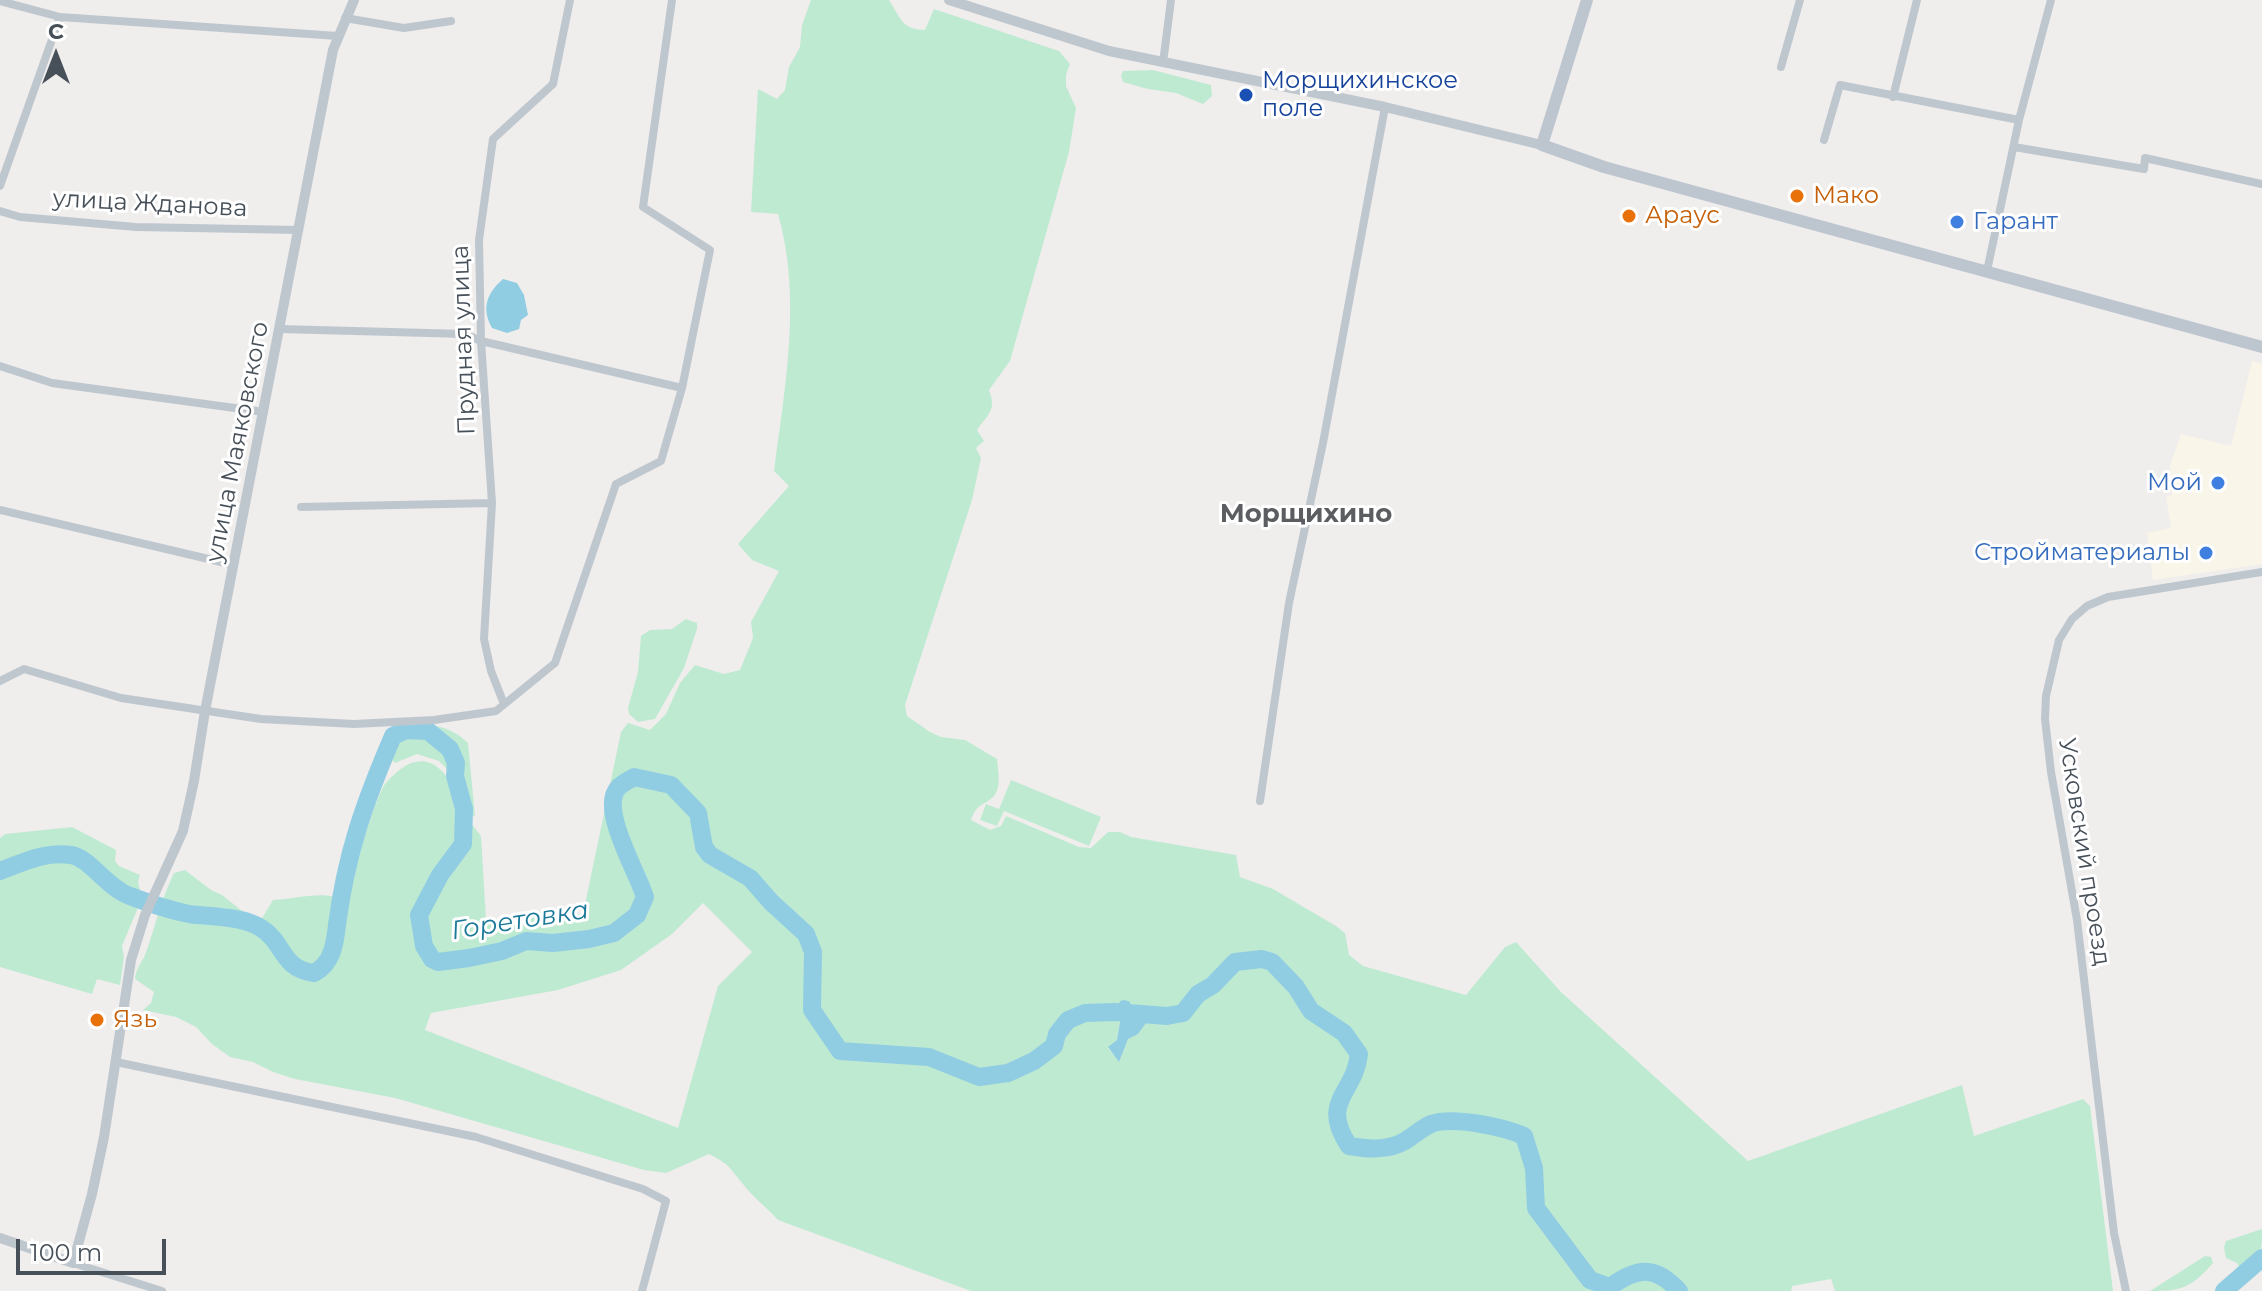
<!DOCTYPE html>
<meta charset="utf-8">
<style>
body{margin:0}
#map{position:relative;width:2262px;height:1291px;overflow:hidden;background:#f0eded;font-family:Montserrat,sans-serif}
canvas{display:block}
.north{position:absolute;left:16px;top:16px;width:80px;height:80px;-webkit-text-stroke:6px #fff;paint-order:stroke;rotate:0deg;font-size:22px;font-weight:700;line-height:32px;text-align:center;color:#475059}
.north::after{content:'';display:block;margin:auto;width:28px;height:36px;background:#475059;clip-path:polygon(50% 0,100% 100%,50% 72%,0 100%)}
.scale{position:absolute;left:16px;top:1239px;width:150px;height:36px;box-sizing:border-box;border:4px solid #475059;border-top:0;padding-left:10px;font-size:24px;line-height:28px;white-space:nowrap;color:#475059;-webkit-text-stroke:6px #fff;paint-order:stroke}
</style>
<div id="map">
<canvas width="2262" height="1291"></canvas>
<div class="north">С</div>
<div class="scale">100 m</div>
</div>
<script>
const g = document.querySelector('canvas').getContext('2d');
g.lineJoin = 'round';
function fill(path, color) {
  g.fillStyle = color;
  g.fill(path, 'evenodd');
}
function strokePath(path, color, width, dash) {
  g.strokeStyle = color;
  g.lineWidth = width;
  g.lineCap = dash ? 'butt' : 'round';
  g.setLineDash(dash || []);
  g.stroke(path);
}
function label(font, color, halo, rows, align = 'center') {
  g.font = font + ' Montserrat,sans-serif';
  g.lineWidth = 6;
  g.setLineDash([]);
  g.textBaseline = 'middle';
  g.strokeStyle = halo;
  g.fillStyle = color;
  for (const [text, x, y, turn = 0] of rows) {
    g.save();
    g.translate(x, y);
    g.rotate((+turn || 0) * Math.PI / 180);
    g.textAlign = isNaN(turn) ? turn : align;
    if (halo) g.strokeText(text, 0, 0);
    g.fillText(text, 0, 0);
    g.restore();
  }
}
fill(new Path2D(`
 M2252,361L2262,364V564L2153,580L2147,533L2171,528L2166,497L2172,495L2170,466L2181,434L2231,446Z`), '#f9f5e8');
fill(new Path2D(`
 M811,0H889C900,16 901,30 925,30L934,9L1059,51L1070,64L1066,75V86L1076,108L1069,152L1010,361L989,390C997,410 988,414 977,430L984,441L976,448L981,458L972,500L905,705L907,716L930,732L941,737L965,740L997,759C998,770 1002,788 993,797C982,807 977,803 971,820L990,830L1001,826L1006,816L1079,847L1091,848L1108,832H1120L1131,837L1236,855L1240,877L1273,889L1336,926L1345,933L1349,955L1363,966L1466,995L1505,947L1516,942L1561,992L1748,1161L1962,1085L1974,1136L2083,1099L2090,1106L2113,1291H1835L1831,1279L1792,1286L1791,1291H971L778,1220C766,1207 752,1196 742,1183C728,1166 730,1165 709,1154L666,1173L644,1170L395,1098L295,1079L273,1072L253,1062L230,1057L212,1044L196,1027L176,1017L143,1010L151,1003L154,992L135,979C136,968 141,964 145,955C155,928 161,899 174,873L185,870L211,890L222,895L251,918L261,920L273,900C294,899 316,892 336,897L353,882V871C360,852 376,797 385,784C400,766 421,751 441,770C454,781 447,802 463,812L453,791L447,769L439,761L417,754L395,763L388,754L387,743C411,721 444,719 468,743L475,816L463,813L481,836L486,920L583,914L621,732L628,723L650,730L666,714L680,683L695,665L724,674L740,670L753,638L751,622L779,571L752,560L738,544L789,486L774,471C785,387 802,297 778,214L751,212L758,89L777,99L785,90L789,67L800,47L802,25ZM703,903L752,952L718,986L678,1128L425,1030L431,1013L558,990L621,970L672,934ZM1120,1001C1139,1013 1154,1007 1167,1016L1148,1020L1128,1039L1119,1061L1108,1048L1117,1040L1120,1022L1115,1012Z
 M1153,70L1211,85L1212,96L1203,104L1176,93L1148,89L1123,82L1121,76L1123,71Z
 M686,619L697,623V629L684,668L655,719L638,722L629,714L628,708L638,672L641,636L650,630L672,629Z
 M1011,780L1101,817L1089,846L1004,811L997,826L980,820L986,804L999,809Z
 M72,827L116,850L115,861L119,866L140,875L138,882L142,898L122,946L124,957L120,985L97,979L92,994L0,967V838L5,834Z
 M2262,1229C2262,1254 2262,1255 2240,1268L2237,1263L2226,1258L2224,1247L2226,1241Z
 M2205,1256L2211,1257L2213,1263C2191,1288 2182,1291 2150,1291Z`), '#bfead2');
fill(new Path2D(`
 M503,279L517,283L524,295L528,315L521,320L519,329L507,333L492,328C481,308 487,293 503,279Z
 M1125,1000L1130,1002V1008L1168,1014L1148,1020L1138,1034L1128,1039L1119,1062L1108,1047L1117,1040L1120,1022L1115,1012L1120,1001Z`), '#91cde2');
strokePath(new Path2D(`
 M0,871C24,862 45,851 71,855C90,858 107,888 130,896C148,903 170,910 189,914C210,917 243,916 261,928C285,943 280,968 314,973C332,964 335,944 337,925C346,854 365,801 393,736L406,730L428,731L450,749L456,763L455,776L464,809L463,844L440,875L419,915L424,946L432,959L438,962L469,958L502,951L526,941L553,943L589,939L614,933L637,915L645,897C638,873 599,809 618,788C622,783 630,780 634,777L671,785L698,813L704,847L710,855L750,878L771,902L806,934L813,952L812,1010L840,1051L929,1057L979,1077L1008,1073L1034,1061L1054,1046L1057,1034L1068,1020L1085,1013L1115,1012L1167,1016L1183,1013L1198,994L1213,985L1235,962L1262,959L1272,962L1296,987L1311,1011L1344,1033L1359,1054C1355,1094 1319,1101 1349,1146C1367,1149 1388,1151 1405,1141C1413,1136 1422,1128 1431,1124C1453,1116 1504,1127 1524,1136L1534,1168L1536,1208L1590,1280L1610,1287C1637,1267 1655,1265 1679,1291
 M2224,1291L2262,1258`), '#91cde2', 18);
strokePath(new Path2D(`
 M0,1L60,17L338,36
 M345,18L404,28L451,21
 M1163,63L1171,0
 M1781,67L1800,0
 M1893,97L1917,0
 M1824,140L1840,85L2019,120
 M2014,147L2144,169L2145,158L2262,184
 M0,186L60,17
 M0,211L20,217L136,227L299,230
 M1987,271L2019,120L2051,0
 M280,329L465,334L481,341L682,388
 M0,366L52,383L264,412
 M301,507L492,503
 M0,510L234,565
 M0,681L24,669L121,698L261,719L354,724L434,720L496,711L555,663L616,484L661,461L682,388L710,250L643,207L672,0
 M504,704L491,671L484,639L492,503L481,341L479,240L493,139L553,84L570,0
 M1260,801L1289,603L1323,443L1385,107
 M116,1062L476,1137L643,1189L666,1201L642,1291
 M73,1263L162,1291
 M2126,1291L2114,1233L2077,920L2051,772L2045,719L2046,696L2059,640L2072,619L2087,606L2108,597L2262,572`), '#bfc7ce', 8);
strokePath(new Path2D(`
 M949,0L1109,51L1385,107L1542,145
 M0,1238L73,1263L92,1194L104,1137L131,960L145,915L183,831L194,781L205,711L333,50L354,0`), '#bfc7ce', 10);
strokePath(new Path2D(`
 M1587,0L1542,145L1604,167L2262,347`), '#bdc5cf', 12);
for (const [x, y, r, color] of [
 [1246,95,8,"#1a4fb4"],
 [1797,196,8,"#e8710a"],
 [1629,216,8,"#e8710a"],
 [1957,222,8,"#3f7fe0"],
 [2218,483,8,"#3f7fe0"],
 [2206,553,8,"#3f7fe0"],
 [97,1020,8,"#e8710a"]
]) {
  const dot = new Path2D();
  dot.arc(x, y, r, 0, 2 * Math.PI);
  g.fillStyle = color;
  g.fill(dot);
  strokePath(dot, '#fff', 3);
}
label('24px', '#164399', '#fff', [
 ["Морщихинское",1262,81],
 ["поле",1262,109]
], 'left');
label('24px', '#c56008', '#fff', [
 ["Мако",1813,196],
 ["Араус",1645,216],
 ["Язь",113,1020]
], 'left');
label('24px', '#475059', '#fff', [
 ["улица Жданова",150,204,3],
 ["Прудная улица",464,340,-92],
 ["улица Маяковского",238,442,-79],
 ["Усковский проезд",2084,852,81]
]);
label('24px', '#366cbe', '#fff', [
 ["Гарант",1973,222,"left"],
 ["Мой",2202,483],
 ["Стройматериалы",2190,553]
], 'right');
label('bold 26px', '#5b5d61', '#fff', [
 ["Морщихино",1306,514]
]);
label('italic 26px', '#1a7899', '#fff', [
 ["Горетовка",520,921,-9]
]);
</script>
